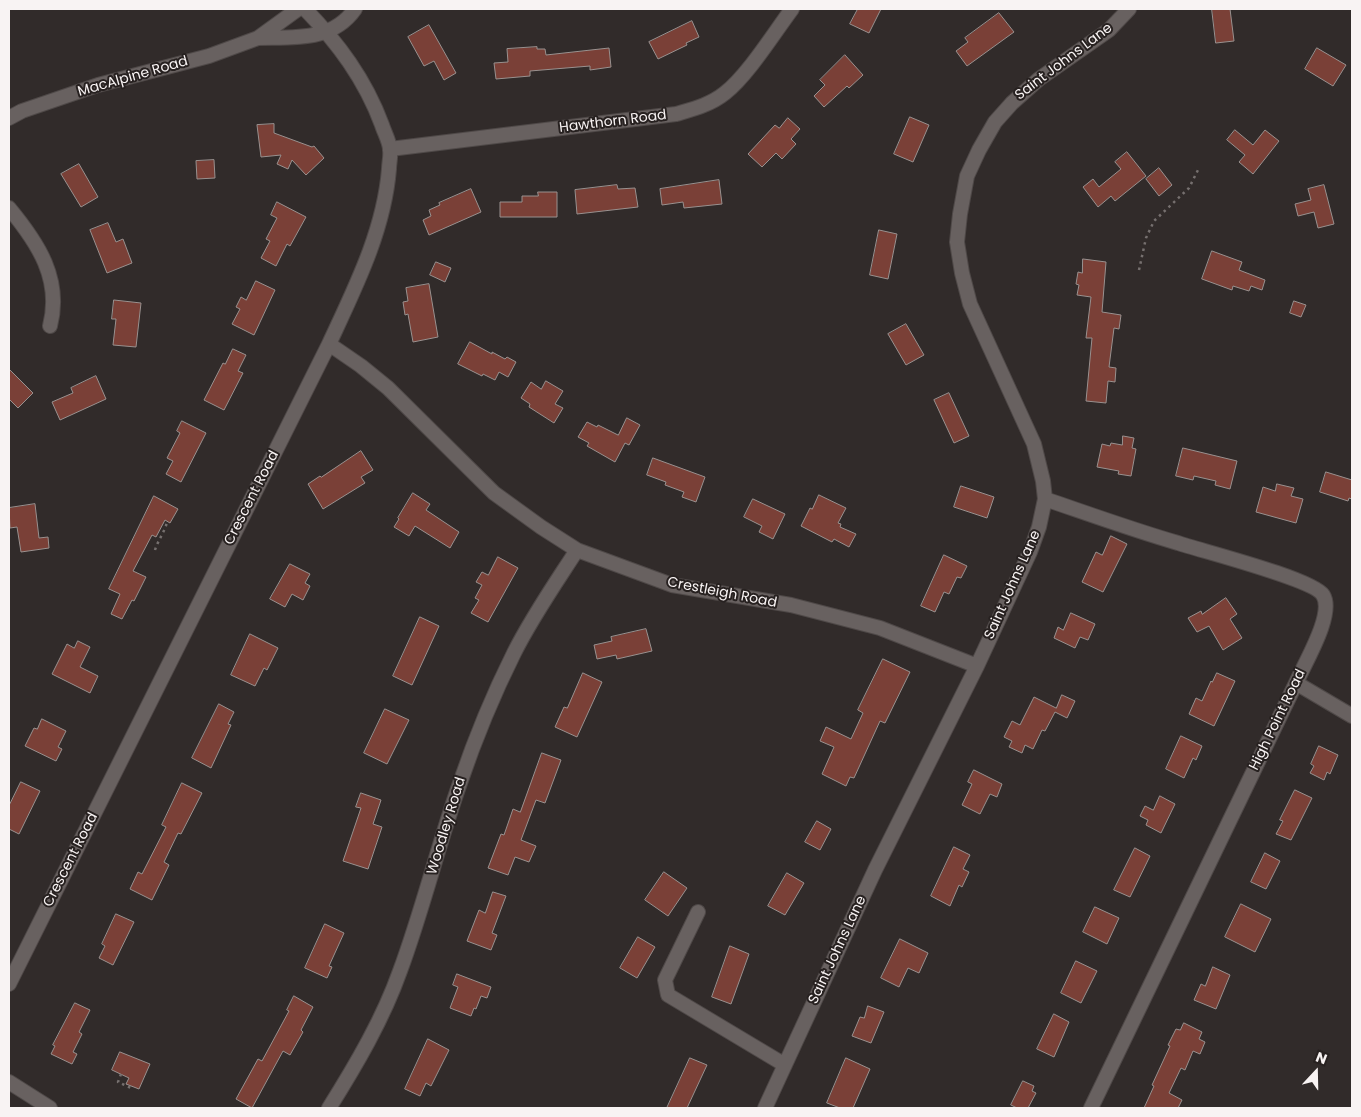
<!DOCTYPE html>
<style>
body{margin:0}
#map{position:relative;width:1361px;height:1117px;overflow:hidden;background:#312b2a;font-family:Poppins,sans-serif}
canvas{display:block}
.frame{position:absolute;inset:0;border:10px solid #f8f3f3;pointer-events:none}
.north{position:absolute;left:1291px;top:1047px;width:50px;height:50px;-webkit-text-stroke:4px #272120;paint-order:stroke;rotate:21deg;font-size:14px;font-weight:700;line-height:20px;text-align:center;color:#f8f3f3}
.north::after{content:'';display:block;margin:auto;width:18px;height:22px;background:#f8f3f3;clip-path:polygon(50% 0,100% 100%,50% 72%,0 100%)}
</style>
<div id="map">
<canvas width="1361" height="1117"></canvas>
<div class="frame"></div>
<div class="north">N</div>
</div>
<script>
const g = document.querySelector('canvas').getContext('2d');
g.lineJoin = 'round';
function fill(path, color) {
  g.fillStyle = color;
  g.fill(path, 'evenodd');
}
function strokePath(path, color, width, dash) {
  g.strokeStyle = color;
  g.lineWidth = width;
  g.lineCap = dash ? 'butt' : 'round';
  g.setLineDash(dash || []);
  g.stroke(path);
}
function label(font, color, halo, rows, align = 'center') {
  g.font = font + ' Poppins,sans-serif';
  g.lineWidth = 4;
  g.setLineDash([]);
  g.textBaseline = 'middle';
  g.strokeStyle = halo;
  g.fillStyle = color;
  for (const [text, x, y, turn = 0] of rows) {
    g.save();
    g.translate(x, y);
    g.rotate((+turn || 0) * Math.PI / 180);
    g.textAlign = isNaN(turn) ? turn : align;
    if (halo) g.strokeText(text, 0, 0);
    g.fillText(text, 0, 0);
    g.restore();
  }
}
const building = new Path2D(`
 M858,9H881L869,33L850,24Z
 M1212,9H1230L1234,41L1216,43Z
 M999,13L1014,32L967,66L956,51L968,42L965,38Z
 M692,21L699,37L686,43L687,45L658,59L649,42Z
 M429,25L456,73L444,80L434,61L424,66L408,37Z
 M537,47V49H545L546,55L609,48L611,67L590,70V66L530,71V76L496,79L494,63L508,62L507,49Z
 M1317,48L1346,65L1333,86L1305,69Z
 M845,55L863,75L849,88L847,86L824,107L814,96L825,85L820,80Z
 M910,117L929,125L913,162L894,154Z
 M788,118L800,129L791,139L796,144L782,159L776,153L762,167L748,154L775,125L779,128Z
 M274,124V133L312,147L314,146L324,158L306,175L292,160L288,169L277,164L281,155L261,157L257,125Z
 M1235,130L1253,145L1265,130L1279,141L1253,174L1239,162L1245,155L1227,140Z
 M1127,152L1146,176L1115,201L1111,196L1098,207L1083,187L1093,179L1099,187L1121,169L1115,162Z
 M214,160L215,178L197,179L196,161Z
 M79,164L98,197L81,207L61,174Z
 M1159,168L1172,185L1159,196L1146,179Z
 M719,180L722,204L684,208L683,202L662,205L660,189Z
 M617,185L618,189L635,188L638,207L577,214L575,190Z
 M1324,185L1334,224L1318,228L1314,212L1298,216L1295,204L1311,200L1308,189Z
 M471,189L481,212L429,235L423,220L431,216L429,210L440,205L439,203Z
 M538,192H557V217H500V202H522V196H538Z
 M277,202L306,217L290,246L287,244L276,266L261,258L270,241L266,239L277,218L271,215Z
 M108,223L116,242L123,239L132,263L107,273L90,230Z
 M879,230L897,234L888,279L870,275Z
 M1212,251L1242,262L1239,270L1265,280L1262,290L1251,286L1249,291L1233,286L1232,290L1202,279Z
 M1083,259L1106,262L1102,312L1121,315L1119,329L1114,328L1109,367L1116,368L1115,382L1108,381L1106,403L1086,401L1092,338H1086L1091,297L1077,295L1079,285L1076,284L1078,272L1082,273Z
 M436,262L451,268L445,282L430,275Z
 M256,281L275,290L254,335L232,324L240,309L236,307L241,297L246,300Z
 M429,284L438,337L413,342L408,314L405,315L403,302L408,301L406,288Z
 M114,300L141,303L136,347L113,345L116,319H112Z
 M1294,301L1306,305L1301,317L1290,313Z
 M906,324L924,355L906,365L888,334Z
 M470,342L492,354V352L505,359L507,357L516,362L508,377L499,372L495,380L483,374L482,376L458,364Z
 M233,349L246,355L238,371L243,373L224,410L204,400L223,363L225,364Z
 M9,369L33,393L18,408L9,399Z
 M96,376L106,399L60,420L52,402L73,393L71,388Z
 M546,381L563,391L555,404L563,408L554,423L529,407L530,404L521,398L531,382L541,389Z
 M949,393L969,436L954,443L934,400Z
 M627,418L640,425L629,445L625,443L615,462L587,446L589,443L578,437L587,422L597,427L598,425L618,435Z
 M182,421L206,433L181,482L166,474L173,461L167,458L180,433L177,431Z
 M1123,436L1134,438L1132,448L1136,449L1131,476L1118,474L1119,471L1097,467L1102,444L1110,446L1111,443L1122,445Z
 M1183,448L1237,461L1230,489L1215,485L1216,481L1194,476L1193,480L1176,476Z
 M361,451L373,470L361,477L365,483L323,509L308,484L320,476L321,477Z
 M653,458L705,477L696,502L682,497L684,492L665,485L666,482L647,475Z
 M1326,472L1352,480V499L1349,498L1348,501L1320,492Z
 M1277,484L1294,488L1291,496L1303,499L1296,523L1256,512L1263,487L1275,491Z
 M961,486L994,497L987,518L954,507Z
 M413,493L430,504L426,510L459,532L450,548L415,526L409,536L394,527L399,519L398,518Z
 M819,495L846,508L838,523L841,524L840,527L856,534L849,547L834,539L832,542L801,526L810,508L812,509Z
 M154,496L178,509L170,523L165,520L156,537L152,535L133,571L146,577L134,601L132,600L122,619L111,614L120,594L109,589Z
 M753,499L785,514L773,539L759,532L762,526L744,517Z
 M35,504L39,538L48,537L49,548L21,552L17,527L10,528L9,508Z
 M1111,536L1127,544L1103,592L1082,582L1096,552L1102,555Z
 M944,555L967,566L961,578L957,577L949,594L944,592L935,612L921,606Z
 M498,557L518,568L488,622L471,613L479,600L475,598L482,585L476,582L482,572L488,575Z
 M290,564L310,574L305,583L310,586L303,600L292,594L285,607L270,599Z
 M1226,598L1237,614L1230,619L1242,638L1223,650L1209,626L1197,632L1188,618L1201,611L1202,614Z
 M1071,613L1095,624L1088,640L1080,637L1075,648L1054,638L1058,627L1063,630Z
 M420,617L439,626L412,685L393,676Z
 M646,629L652,651L617,659L616,655L597,659L594,645L612,641L611,637Z
 M250,634L278,648L267,670L264,668L255,686L231,675Z
 M78,641L90,647L80,667L98,676L90,693L52,674L67,644L74,648Z
 M883,659L910,672L885,723L880,721L854,778L850,777L846,786L822,774L834,747L820,741L826,727L851,739L863,713L858,710Z
 M583,673L602,682L577,737L555,727L564,707L567,708Z
 M1217,673L1235,681L1214,726L1189,714L1196,698L1202,701L1211,681L1212,682Z
 M1062,695L1075,701L1067,718L1055,712L1045,731L1042,730L1033,749L1025,745L1022,753L1009,747L1012,741L1004,737L1012,721L1020,725L1034,697L1056,708Z
 M219,704L234,712L228,724L231,725L211,768L192,758Z
 M385,709L409,720L387,764L364,753Z
 M42,719L66,731L58,747L62,749L56,761L25,746L34,728L37,729Z
 M1181,736L1202,746L1196,760L1193,758L1184,778L1166,769Z
 M1319,746L1338,755L1330,774L1327,772L1324,780L1310,773L1314,766L1311,764Z
 M542,753L561,760L545,803L536,800L521,840L536,846L529,862L515,857L508,875L488,868L501,834L504,835L513,809L520,812Z
 M974,770L1002,784L997,797L990,794L980,814L962,805L972,784L968,782Z
 M21,782L40,791L19,834L9,829V806Z
 M182,783L202,793L181,834L178,833L164,862L169,865L152,900L130,889L138,872L142,874L166,827L162,825Z
 M1295,790L1312,798L1291,840L1276,834L1283,821L1280,820Z
 M361,793L381,800L373,824L382,827L368,869L343,861L361,808L356,807Z
 M1160,796L1175,804L1161,833L1146,825L1148,820L1140,816L1145,806L1153,810Z
 M817,821L831,829L820,850L805,842Z
 M954,847L970,855L963,869L969,872L962,887L959,885L950,906L931,896Z
 M1135,848L1150,856L1130,897L1114,890Z
 M1265,853L1280,861L1266,889L1251,882Z
 M664,872L687,888L668,916L645,900Z
 M787,873L804,883L785,915L768,906Z
 M493,892L506,896L492,933L497,935L491,950L467,941L479,910L485,913Z
 M1241,904L1271,919L1255,952L1225,937Z
 M1095,907L1119,918L1107,944L1083,932Z
 M116,914L134,922L113,965L99,958L105,946L102,944Z
 M325,924L344,933L329,966L332,967L327,978L305,968Z
 M638,937L655,947L637,978L620,968Z
 M900,939L928,953L919,973L908,968L899,987L881,978Z
 M730,946L749,954L731,1004L712,997Z
 M1076,961L1097,971L1081,1003L1061,993Z
 M1213,967L1230,975L1216,1009L1194,1000L1201,984L1205,986Z
 M457,974L491,987L487,998L481,996L476,1009L474,1008L471,1016L450,1008L458,987L453,985Z
 M294,996L313,1007L301,1030L303,1032L290,1055L283,1051L252,1108L236,1099L258,1059L262,1061L289,1011L287,1010Z
 M75,1003L90,1010L79,1032L82,1034L73,1052L77,1054L72,1064L51,1054L55,1046L53,1045Z
 M868,1006L884,1012L871,1043L852,1036L860,1017L864,1018Z
 M1054,1014L1069,1022L1054,1057L1037,1049Z
 M1184,1023L1202,1032L1199,1039L1205,1042L1200,1054L1193,1051L1185,1070L1181,1068L1169,1093L1182,1100L1178,1108H1144L1154,1086L1152,1085L1170,1046L1168,1045L1176,1029L1180,1030Z
 M428,1039L449,1050L431,1086L426,1083L420,1096L405,1089Z
 M120,1052L150,1064L139,1089L126,1084L129,1078L112,1070Z
 M690,1058L707,1065L687,1108H667Z
 M846,1058L870,1069L853,1108H840L827,1103Z
 M1023,1081L1034,1086L1032,1091L1036,1093L1028,1108H1017L1011,1105Z`);
fill(building, '#7a4037');
strokePath(building, '#99918f', 1);
const minor = new Path2D(`
 M258,38C293,37 332,42 355,9
 M9,118L22,111L98,85L209,56L258,38L298,9
 M390,149L676,114C693,109 710,105 725,93C748,75 774,33 792,9
 M9,208C38,243 62,279 50,326
 M329,344L361,366L388,388L494,493L541,527L577,550L672,585L791,605L880,628L977,666
 M1045,499C1089,514 1133,530 1178,543C1202,551 1313,579 1323,595C1335,614 1304,664 1296,683L1091,1108
 M1296,683L1352,716
 M698,912L665,980L668,995L785,1065
 M9,984L329,344C355,288 384,231 389,169C389,163 391,156 390,150C390,142 384,132 382,125C365,79 338,43 305,9
 M9,1082L50,1108
 M329,1108C356,1065 383,1019 400,971C423,909 438,845 460,783C475,739 493,695 514,653C532,617 555,584 577,550
 M765,1108L875,870L977,666L1030,552L1039,527L1045,499L1043,481L1034,444L970,304L962,273L957,242L960,214L967,176L979,150L995,122L1012,103L1039,79L1109,30L1129,9`);
strokePath(minor, '#4f4948', 16);
strokePath(new Path2D(`
 M1139,270L1146,238L1154,221L1189,188L1198,170
 M155,550C158,540 166,530 167,521
 M121,1074L118,1082L131,1088`), '#76706f', 2.5, [2.5, 4]);
strokePath(minor, '#686160', 14);
label('14px', '#f8f3f3', '#272120', [
 ["Saint Johns Lane",1064,62,-37],
 ["MacAlpine Road",133,77,-16],
 ["Hawthorn Road",613,122,-7],
 ["Crescent Road",252,498,-63],
 ["Saint Johns Lane",1013,585,-66],
 ["Crestleigh Road",722,593,11],
 ["High Point Road",1278,720,-64],
 ["Woodley Road",447,826,-73],
 ["Crescent Road",71,860,-63],
 ["Saint Johns Lane",838,950,-65]
]);
</script>
